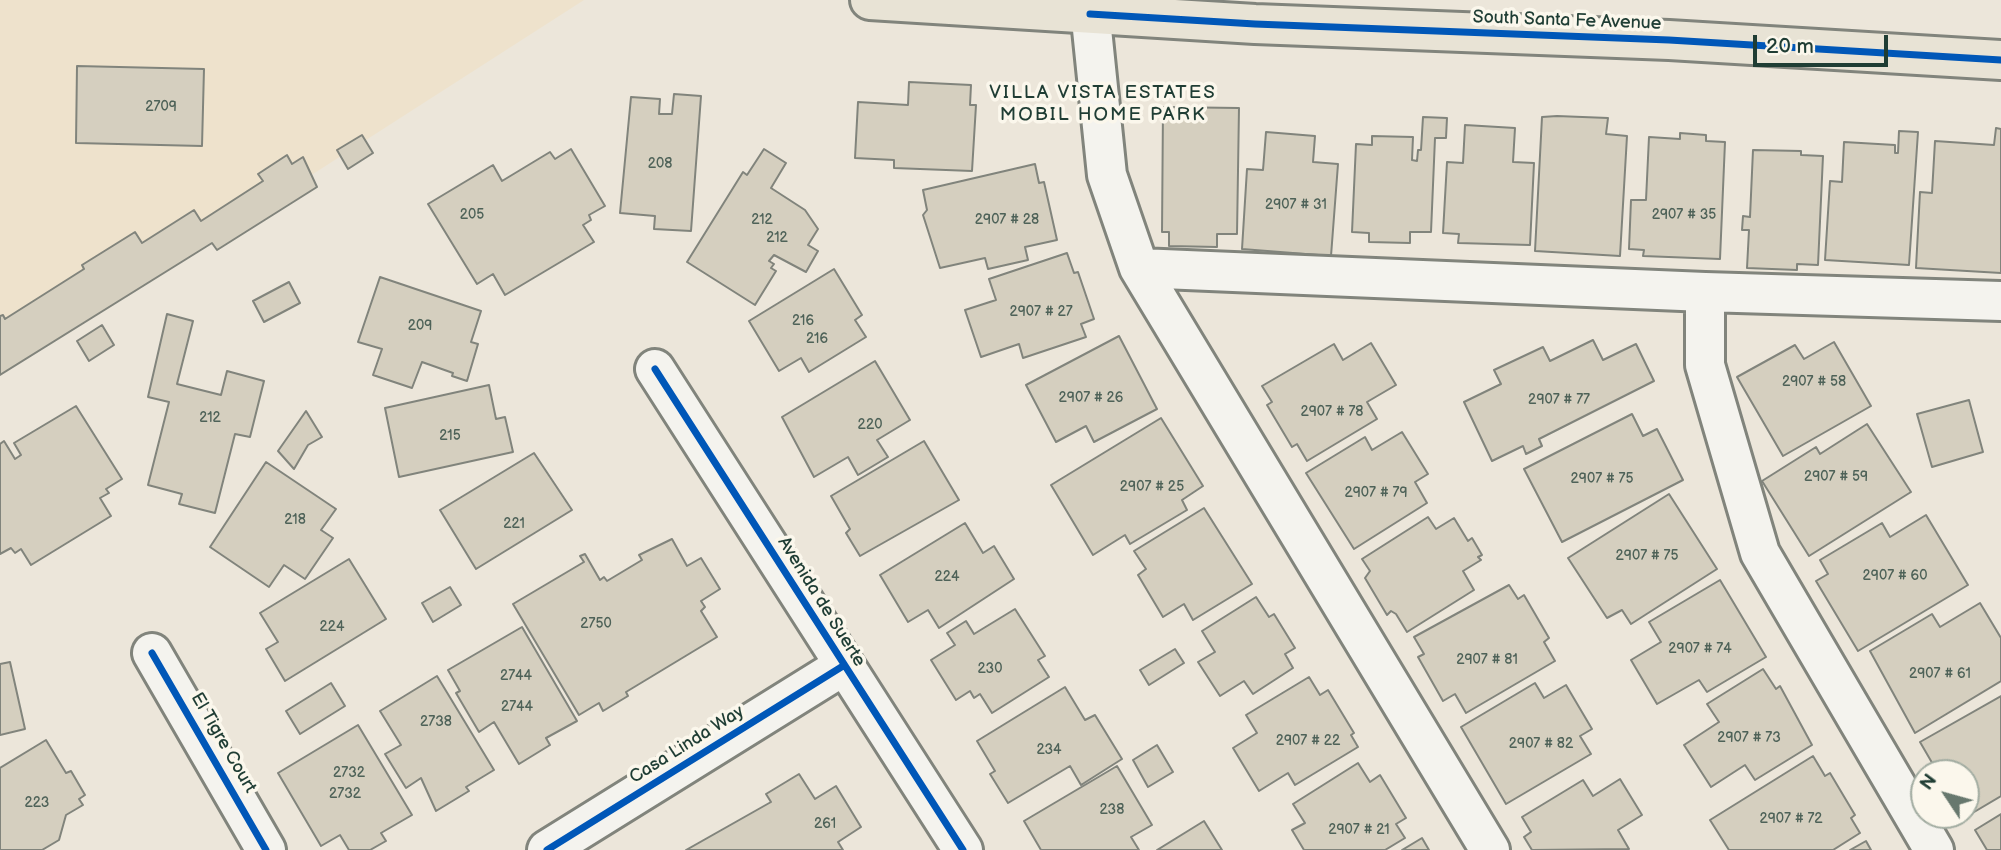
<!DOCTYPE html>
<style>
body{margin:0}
#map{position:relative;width:2001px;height:850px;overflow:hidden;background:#ece6da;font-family:"Balsamiq Sans",sans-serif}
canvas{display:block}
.north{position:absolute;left:1910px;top:759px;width:70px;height:70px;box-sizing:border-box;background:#fbf7ec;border:2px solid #a3ada2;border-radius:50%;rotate:306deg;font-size:19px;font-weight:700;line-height:28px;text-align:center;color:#1f3d34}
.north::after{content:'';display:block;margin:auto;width:24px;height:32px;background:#67786e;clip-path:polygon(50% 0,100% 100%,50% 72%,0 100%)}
.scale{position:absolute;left:1753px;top:35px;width:135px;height:32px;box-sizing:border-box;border:4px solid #1f3d34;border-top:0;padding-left:9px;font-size:21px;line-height:24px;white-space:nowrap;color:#1f3d34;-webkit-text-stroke:5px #fbf7ec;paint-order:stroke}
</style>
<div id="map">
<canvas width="2001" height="850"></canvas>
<div class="north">N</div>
<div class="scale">20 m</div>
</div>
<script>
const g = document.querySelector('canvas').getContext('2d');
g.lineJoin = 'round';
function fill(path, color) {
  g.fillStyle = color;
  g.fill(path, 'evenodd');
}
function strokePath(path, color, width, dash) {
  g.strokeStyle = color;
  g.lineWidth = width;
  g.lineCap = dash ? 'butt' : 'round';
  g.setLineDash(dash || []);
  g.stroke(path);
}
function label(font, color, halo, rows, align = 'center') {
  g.font = font + ' "Balsamiq Sans",sans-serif';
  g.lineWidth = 7;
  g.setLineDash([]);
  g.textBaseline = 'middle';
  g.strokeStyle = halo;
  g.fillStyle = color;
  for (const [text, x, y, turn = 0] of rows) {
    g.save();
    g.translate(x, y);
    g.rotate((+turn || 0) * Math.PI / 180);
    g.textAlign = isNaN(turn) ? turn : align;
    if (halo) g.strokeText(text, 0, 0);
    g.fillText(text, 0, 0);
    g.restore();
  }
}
fill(new Path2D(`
 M0,0H584L0,375Z`), '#eee2cc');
const building = new Path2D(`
 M77,66L204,69L202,146L76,143Z
 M909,82L971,85L970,105H976L972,171L894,168V160L855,158L858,102L908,105Z
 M674,94L701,96L691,231L654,229L655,216L620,213L631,97L660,99L659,114H672Z
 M1163,107L1239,108L1237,234H1217V247L1169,246V232H1162Z
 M1557,116L1608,118L1606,134L1627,136L1620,256L1535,251L1542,117Z
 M1423,117L1447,118L1446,138H1435L1431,232H1410V243L1369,242V233L1352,232L1356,144L1372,145V136L1413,137L1412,160L1417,161L1418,150H1421Z
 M1465,125L1515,128L1513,162L1534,163L1530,245L1458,243L1459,234L1443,233L1447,162L1463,163Z
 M1996,128L2001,129V273L1916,268L1920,192L1932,193L1935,141L1994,145Z
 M1899,131L1918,132L1909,265L1825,260L1830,181L1842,182L1844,142L1895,145V153H1898Z
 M1266,132L1315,136L1313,162L1338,164L1331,256L1242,249L1247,169L1263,170Z
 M1680,133L1706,135V141L1725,142L1720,259L1643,256L1644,250L1629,249L1631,200H1646L1649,137L1680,139Z
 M362,135L373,153L348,169L337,150Z
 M571,149L605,206L589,215L591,220L583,225L594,242L505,295L493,274L477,284L428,204L493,165L502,181L550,152L555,159Z
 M764,149L786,163L771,188L805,210L818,229L808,245L818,251L806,272L774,255L769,261L774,264L771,268L776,271L755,305L687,262L743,172L747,175Z
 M1753,150L1801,151V155L1823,156L1818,265L1797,264V270L1747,268L1749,230H1742L1743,216L1750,217Z
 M287,155L292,164L303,157L317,187L217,250L212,243L0,375V316L3,315L5,319L84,269L82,265L135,232L142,243L194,210L201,221L263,181L258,174Z
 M1035,164L1039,183L1044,182L1057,240L1025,247L1028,260L988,269L985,258L940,268L923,215L927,210L923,190Z
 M1067,253L1074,273L1078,272L1094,319L1081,324L1086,337L1023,358L1019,344L981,357L965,310L996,300L989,279Z
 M834,269L862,315L855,320L866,337L809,372L801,358L779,371L749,321Z
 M380,277L481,311L471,342L478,344L467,381L452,376L453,373L422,362L412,388L373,375L382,349L358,342Z
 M289,282L300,303L264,322L253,301Z
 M167,314L193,321L177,384L221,395L227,371L264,381L250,437L235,434L215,513L179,504L182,494L148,485L169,402L148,397Z
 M102,325L114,345L89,361L77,341Z
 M1119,336L1157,409L1094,442L1086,426L1056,442L1026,385Z
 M1593,340L1603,360L1636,344L1654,381L1539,439L1542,446L1526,454L1523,446L1492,461L1464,402L1501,384L1494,370L1543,347L1550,361Z
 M1834,342L1871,406L1783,456L1737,377L1795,345L1804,359Z
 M1371,343L1396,385L1367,402L1377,419L1307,461L1297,444L1292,447L1267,405L1272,402L1262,386L1334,344L1343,360Z
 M875,361L910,420L877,440L888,457L858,475L848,457L814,477L782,417Z
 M489,385L496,419L505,417L513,452L399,477L385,408Z
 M1969,400L1983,452L1932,467L1917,414Z
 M76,406L122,479L106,489L109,493L100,498L111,516L31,565L21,549L15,553L11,548L0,554V444L4,441L15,459L21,455L14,443Z
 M306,411L322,437L308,445L294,469L278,451Z
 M1632,414L1643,436L1657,429L1683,480L1562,542L1524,469Z
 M1161,418L1203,486L1182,500L1187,510L1130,544L1125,535L1093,555L1051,485Z
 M1867,424L1911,492L1809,556L1762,481L1816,447L1820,454Z
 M1402,432L1428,474L1415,482L1427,503L1354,549L1306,473L1365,437L1372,450Z
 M924,441L959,500L860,556L846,533L850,529L831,496Z
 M534,453L572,510L476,569L440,510Z
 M266,462L336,509L321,530L333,538L305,579L284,565L269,587L210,547Z
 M1669,494L1717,569L1631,624L1622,610L1607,618L1568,558Z
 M1204,508L1252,584L1193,620L1184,604L1163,617L1138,575L1146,569L1134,551Z
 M1926,515L1968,585L1858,651L1816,581L1828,574L1820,560L1882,523L1890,537Z
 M1428,517L1436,529L1454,518L1468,541L1472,538L1482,555L1478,557L1481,560L1463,571L1474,590L1407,632L1396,614L1391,611L1387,615L1365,578L1370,571L1362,559Z
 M965,523L983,553L994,546L1014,579L939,628L928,610L908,622L880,575Z
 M672,539L687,566L701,558L720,589L701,601L705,607L701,611L717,637L626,692L628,696L603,711L599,703L579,715L513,604L584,562L580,556L585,554L600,580L604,577L607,581L642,560L639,555Z
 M349,559L386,619L285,681L266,649L278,642L260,613Z
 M1720,580L1766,657L1707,692L1699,680L1657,704L1631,660L1661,642L1649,622Z
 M1509,585L1518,599L1524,595L1549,638L1544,642L1555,661L1466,713L1455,694L1443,701L1418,657L1424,654L1414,637Z
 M450,587L461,605L433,622L422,603Z
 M1256,597L1269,617L1274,614L1295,648L1285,654L1293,668L1253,694L1244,681L1220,696L1198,662L1215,652L1202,631Z
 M1980,603L2001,638V681L1915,733L1870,651L1932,614L1940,627Z
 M1015,609L1045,656L1038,660L1049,677L992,713L980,694L974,698L970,691L956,700L931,660L955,645L947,633L966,621L974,634Z
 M522,627L577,721L546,738L550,745L519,764L494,722L479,732L456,693L460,691L448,670Z
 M1175,649L1184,663L1149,685L1140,670Z
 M10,662L25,729L0,735V664Z
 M1763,669L1776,689L1780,686L1812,745L1755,780L1745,765L1711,787L1684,745L1719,722L1707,704Z
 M437,676L494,770L466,787L469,791L436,811L421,778L406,788L385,754L401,745L380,711Z
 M1309,677L1320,695L1328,690L1354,733L1351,735L1358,747L1295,785L1288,773L1259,791L1233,748L1257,733L1246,715Z
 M331,683L345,706L300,734L286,711Z
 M1535,683L1544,698L1566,685L1592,729L1580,736L1591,754L1506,804L1461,727Z
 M1065,687L1085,720L1095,715L1122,759L1081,785L1070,766L1008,803L990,774L995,771L977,741Z
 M2001,696V796L1964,818L1966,773H1938L1920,742Z
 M358,725L412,815L381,833L386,841L370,850H349L340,835L321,846L278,773Z
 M46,740L66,773L71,771L85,795L79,799L83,805L66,815L59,840L42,850H0V768Z
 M1157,745L1173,772L1148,787L1133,760Z
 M1813,756L1825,776L1830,773L1855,815L1851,818L1860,833L1833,850H1729L1710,820Z
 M1358,763L1370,782L1380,775L1406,818L1396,824L1405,838L1385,850H1304L1292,830L1305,823L1293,804Z
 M1117,766L1152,825L1131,837L1139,850H1041L1024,821Z
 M799,774L815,799L836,786L861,827L838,842L843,850H686L771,802L766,794Z
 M1620,779L1642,815L1618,830L1629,849L1532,850L1524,837L1531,832L1522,817L1583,780L1593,796Z
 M2001,814V850H1987L1975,830Z
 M1204,821L1222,850H1157Z
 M1422,838L1429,850H1402Z
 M1866,841L1871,850H1850Z`);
fill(building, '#d5cfbf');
strokePath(building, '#81847c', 2);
const minor = new Path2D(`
 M1089,0L1107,175L1139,268L1490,850
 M1139,268L1705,292L2001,301
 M1705,292V365L1760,553L1934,850
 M655,369L963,850
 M152,653L266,850
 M547,850L843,666`);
const major = new Path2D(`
 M870,0L1255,24L1669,40L2001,60`);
strokePath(minor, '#81847c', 44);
strokePath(major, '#81847c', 44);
strokePath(minor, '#f4f3ee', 38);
strokePath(major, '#e8e3d5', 38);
strokePath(new Path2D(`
 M1090,14L1255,24L1669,40L2001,60
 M655,369L963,850
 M152,653L266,850
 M547,850L843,666`), '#0057b8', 7);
label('14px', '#4e6258', null, [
 ["2709",161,107],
 ["208",660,164],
 ["2907 # 31",1296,205],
 ["205",472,215],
 ["2907 # 35",1684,215],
 ["212",762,220],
 ["2907 # 28",1007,220],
 ["212",777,238],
 ["2907 # 27",1041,312],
 ["216",803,321],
 ["209",420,326],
 ["216",817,339],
 ["2907 # 58",1814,382],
 ["2907 # 26",1091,398],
 ["2907 # 77",1559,400],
 ["2907 # 78",1332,412],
 ["212",210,418],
 ["220",870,425],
 ["215",450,436],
 ["2907 # 59",1836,477],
 ["2907 # 75",1602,479],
 ["2907 # 25",1152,487],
 ["2907 # 79",1376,493],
 ["218",295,520],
 ["221",514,524],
 ["2907 # 75",1647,556],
 ["2907 # 60",1895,576],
 ["224",947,577],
 ["2750",596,624],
 ["224",332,627],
 ["2907 # 74",1700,649],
 ["2907 # 81",1487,660],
 ["230",990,669],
 ["2907 # 61",1940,674],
 ["2744",516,676],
 ["2744",517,707],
 ["2738",436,722],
 ["2907 # 73",1749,738],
 ["2907 # 22",1308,741],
 ["2907 # 82",1541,744],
 ["234",1049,750],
 ["2732",349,773],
 ["2732",345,794],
 ["223",37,803],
 ["238",1112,810],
 ["2907 # 72",1791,819],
 ["261",825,824],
 ["2907 # 21",1359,830]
]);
label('18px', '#1f3d34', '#fbf7ec', [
 ["South Santa Fe Avenue",1567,21,2],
 ["Avenida de Suerte",821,602,58],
 ["El Tigre Court",223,743,60],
 ["Casa Linda Way",687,745,-32]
]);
g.letterSpacing = '2px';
label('19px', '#1f3d34', '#fbf7ec', [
 ["VILLA VISTA ESTATES",1103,93],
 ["MOBIL HOME PARK",1103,115]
]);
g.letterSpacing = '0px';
</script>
